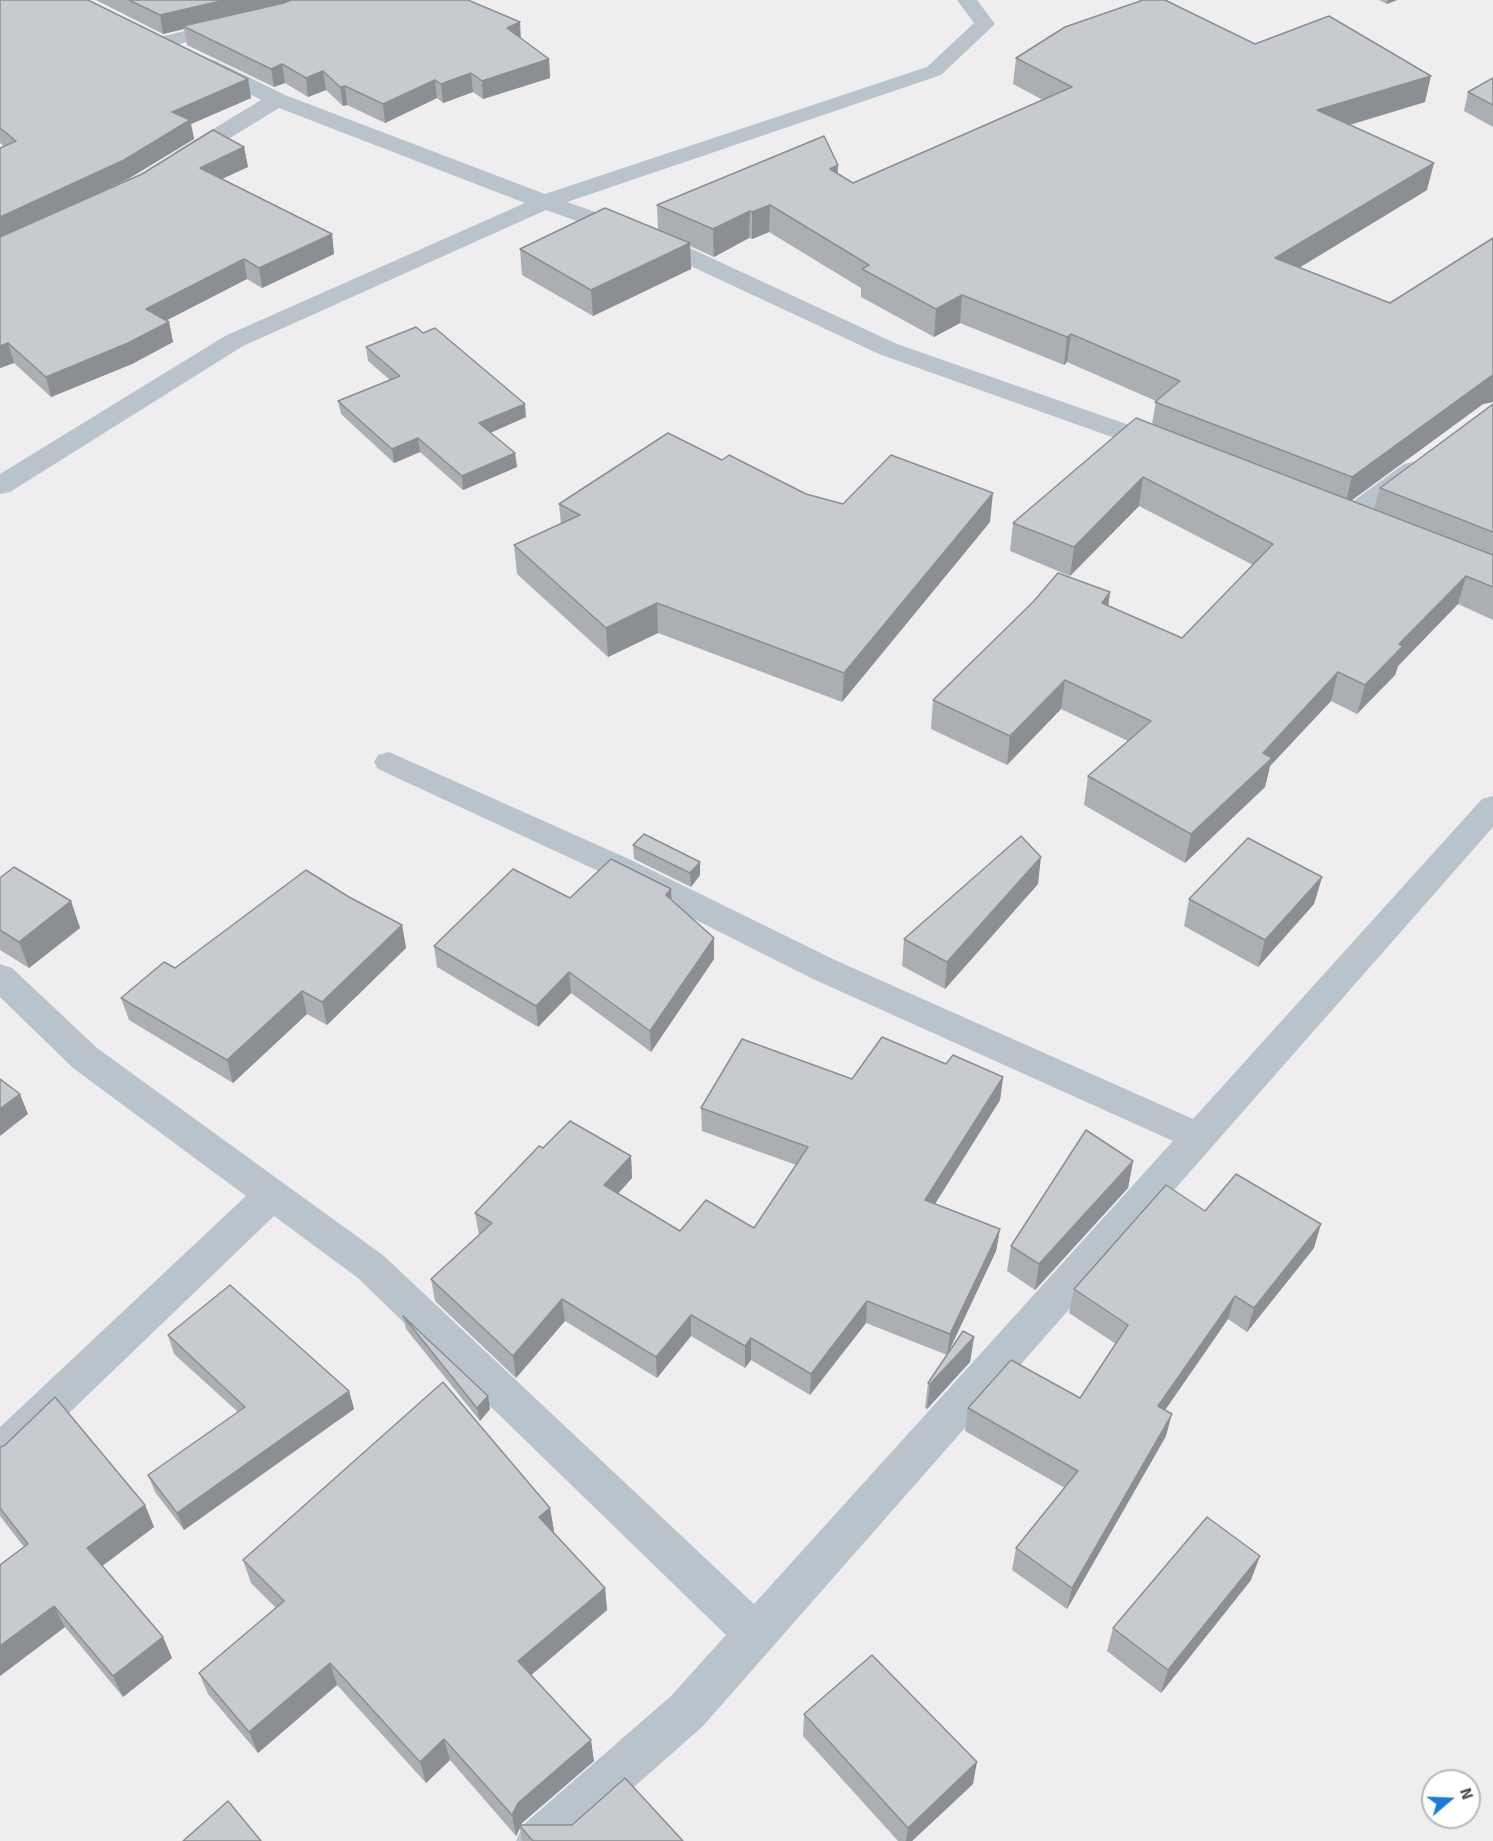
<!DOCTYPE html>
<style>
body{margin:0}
#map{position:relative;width:1493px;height:1841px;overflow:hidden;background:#f0edee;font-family:Signika,sans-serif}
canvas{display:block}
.north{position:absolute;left:1421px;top:1769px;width:60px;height:60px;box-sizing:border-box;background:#fff;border:2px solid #b5babd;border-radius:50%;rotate:71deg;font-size:16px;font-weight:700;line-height:24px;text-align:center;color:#46525b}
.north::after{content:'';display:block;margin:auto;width:21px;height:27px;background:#197ddf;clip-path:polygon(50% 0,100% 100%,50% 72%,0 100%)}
</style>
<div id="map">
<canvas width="1493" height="1841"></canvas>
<div class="north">N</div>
</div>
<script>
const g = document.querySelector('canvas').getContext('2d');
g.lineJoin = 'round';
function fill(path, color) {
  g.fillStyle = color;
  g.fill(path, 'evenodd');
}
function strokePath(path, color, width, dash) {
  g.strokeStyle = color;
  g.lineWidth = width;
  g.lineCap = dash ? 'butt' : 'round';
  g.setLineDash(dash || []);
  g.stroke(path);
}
fill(new Path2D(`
 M957,0H977L995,24L941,75L567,202L666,237L897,344L1172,440L1176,446L1172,452L1163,454L1154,452L879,354L650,247L546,210L243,346L10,492L0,494V474L225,336L525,203L279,108L191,162L183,164L175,162L172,157L175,152L261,100L202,69L198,65L202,61L209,59L216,61L285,95L545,194L927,67L974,23Z
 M227,21L234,23L237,27L234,31L162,48L155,46L152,42L155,38Z
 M1413,462L1422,464L1426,470L1422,476L1357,525L1347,527L1337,525L1333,519L1337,513L1404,464Z
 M389,752L629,859L837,961L1193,1119L1482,799L1493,796V827L703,1726L573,1841H516L523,1825L671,1696L726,1635L358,1278L274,1216L14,1466L0,1471V1427L246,1196L73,1068L0,997V964L12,968L97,1048L384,1256L754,1604L1173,1141L813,979L607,875L378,769L374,762L378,755Z`), '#b9c3cb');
fill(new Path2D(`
 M0,0L248,79L251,98L191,124L194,139L128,179L101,192L244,147L248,167L222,179L332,234L334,254L262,288L247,279L166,320L169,322L173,342L132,364L51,397L14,363L0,368V148L4,146L0,143Z
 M96,0H468L549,59L550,78L483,99L473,92L443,103L437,98L385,123L347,105L343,106L326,90L308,97L285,83L274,87L187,45L184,29L163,34Z
 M1379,0H1397L1387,4Z
 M1255,44L1425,102L1350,125L1427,190L1299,268L1390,303L1493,238V402L1483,404L1351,501L1374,509L1380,488L1493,404V620L1458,604L1398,666L1395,675L1357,714L1331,701L1270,766L1265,787L1185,863L1084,805L1088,776L1128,741L1061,709L1007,765L931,729L933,700L1110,592L1108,606L1182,638L1253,565L1139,506L1070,576L1010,551L1013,523L1152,424L1156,401L1067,362L1064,365L960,323L934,337L861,297V288L769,232L752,239L749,238L714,257L690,246L691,269L593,316L522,275L520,249L658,230L657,205L838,174L853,183L1043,100L1013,84L1016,58Z
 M1493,78V127L1464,111L1468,92Z
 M366,347L526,417L490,433L515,453L517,467L463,490L420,452L394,463L341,414L338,401L390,380L368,361Z
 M722,460L806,494L843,504L990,522L842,702L658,633L608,657L517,574L514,545L561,524L559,504Z
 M633,845L700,875L691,887L634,859Z
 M1322,877L1314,904L1258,967L1184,926L1189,899Z
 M0,878L71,901L80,928L29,968L0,950Z
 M1038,884L945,989L902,966L904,939Z
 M349,897L402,925L406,948L327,1025L307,1014L233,1083L129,1020L121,998L175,968Z
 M570,898L671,899L714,959L651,1052L571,993L538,1027L437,967L434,946Z
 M946,1064L1003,1077L1000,1100L935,1204L1000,1229L996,1251L948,1353L974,1337L970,1362L927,1409L925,1408L928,1383L947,1355L866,1323L810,1395L751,1360L745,1368L691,1336L657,1378L565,1321L516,1378L435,1301L431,1279L479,1235L475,1213L543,1148L631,1156L632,1178L618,1194L680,1231L754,1228L796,1165L702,1131L701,1108L852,1079Z
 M1133,1161L1128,1188L1035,1290L1007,1271L1011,1246Z
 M1205,1211L1314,1248L1247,1332L1228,1319L1165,1410L1166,1436L1067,1609L1012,1570L1016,1548L1065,1488L965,1431L968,1408L1080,1398L1116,1344L1069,1313L1074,1289Z
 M403,1316L488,1396L490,1409L480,1421L406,1329Z
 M168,1335L349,1391L354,1409L184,1530L155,1492L148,1475L238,1412L174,1354Z
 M0,1447L145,1505L154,1527L102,1566L163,1637L172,1658L123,1697L65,1627L0,1676L24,1547L0,1516Z
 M550,1508L554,1531L553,1532L605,1588L607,1610L531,1675L594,1761L522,1823L521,1825L683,1841H522L520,1828L516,1836L450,1760L426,1783L337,1685L258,1753L208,1694L199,1673L276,1608L251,1583L243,1560Z
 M1251,1580L1161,1693L1107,1651L1113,1628Z
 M804,1714L973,1784L912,1841H898L803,1736Z`), '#abafb3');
fill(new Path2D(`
 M225,0H292L272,8L183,26L184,29L163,34L160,15Z
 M1388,0H1397L1387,4Z
 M520,22L521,41L507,28Z
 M549,59L550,78L483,99L482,81Z
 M282,64L285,83L274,87L271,69Z
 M323,71L326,90L308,97L306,78Z
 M471,73L473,92L443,103L441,84Z
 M1431,76L1425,102L1312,136L1317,110Z
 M248,79L251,98L191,124L194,139L128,179L0,240V217L172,112Z
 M435,80L437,98L385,123L383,104Z
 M345,86L347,105L343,106L340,87Z
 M244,147L248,167L204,187L200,168Z
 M1434,163L1427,190L1269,286L1275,258Z
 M838,165L837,192L830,169Z
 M770,205L769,232L752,239V212Z
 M750,211L749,238L714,257L713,229Z
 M332,234L334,254L262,288L259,268Z
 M690,243L691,269L593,316L591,290Z
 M244,259L247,279L150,329L146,309Z
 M962,295L960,323L934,337L936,309Z
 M169,322L173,342L132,364L51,397L46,377Z
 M1071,334L1067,362L1064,365L1067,337Z
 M8,343L14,363L0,368V346Z
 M1491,376H1493V402L1483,404L1345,505L1352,477Z
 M525,404L526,417L481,437L479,423Z
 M418,438L420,452L394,463L392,449Z
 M515,453L517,467L463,490L462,476Z
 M1143,477L1139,506L1070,576L1074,547Z
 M993,493L990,522L842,702L844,673Z
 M1466,576L1458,604L1398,666L1395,675L1357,714L1365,685L1399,644Z
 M1110,592L1106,621L1102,603Z
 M657,603L658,633L608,657L606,628Z
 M1338,672L1331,701L1270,766L1265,787L1185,863L1191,834L1263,753Z
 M1065,680L1061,709L1007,765L1010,736Z
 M1041,857L1038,884L945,989L947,962Z
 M700,862V875L691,887L690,873Z
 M1322,877L1314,904L1258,967L1265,940Z
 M671,889L672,910L666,895Z
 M71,901L80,928L29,968L19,942Z
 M402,925L406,948L327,1025L322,1002Z
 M714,938V959L651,1052L650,1031Z
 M569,972L571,993L538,1027L536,1006Z
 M302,991L307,1014L233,1083L227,1060Z
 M1003,1077L1000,1100L923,1223L925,1200Z
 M20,1094L28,1114L0,1136V1109Z
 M631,1156L632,1178L605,1207L604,1185Z
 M1133,1161L1128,1188L1035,1290L1039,1264Z
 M1321,1224L1314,1248L1247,1332L1254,1308Z
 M1000,1229L996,1251L947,1355L950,1334Z
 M1235,1296L1228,1319L1152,1429L1158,1406Z
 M562,1299L565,1321L516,1378L513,1356Z
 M867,1301L866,1323L810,1395L811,1374Z
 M691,1315V1336L657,1378L656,1357Z
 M974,1337L970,1362L927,1409L930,1384Z
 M751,1338V1360L745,1368V1346Z
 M349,1391L354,1409L184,1530L177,1513Z
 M488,1396L490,1409L480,1421L477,1408Z
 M1172,1414L1166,1436L1067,1609L1072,1588Z
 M145,1505L154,1527L97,1570L87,1548Z
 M550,1508L554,1531L542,1540L539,1517Z
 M1260,1556L1251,1580L1161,1693L1168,1670Z
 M605,1588L607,1610L522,1683L518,1661Z
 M54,1606L65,1627L0,1676V1646Z
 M163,1637L172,1658L123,1697L113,1676Z
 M330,1663L337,1685L258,1753L249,1732Z
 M444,1739L450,1760L426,1783L420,1762Z
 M591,1740L594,1761L522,1823L520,1826L519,1825L520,1828L516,1836L512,1815L518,1803Z
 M977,1762L973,1784L912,1841H906L908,1828Z`), '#8b8e92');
const building = new Path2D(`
 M0,0H88L248,79L172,112L190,120L124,160L0,217V148L16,141L0,128Z
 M129,0H225L160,15Z
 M291,0H468L520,22L507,28L549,59L482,81L471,73L441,84L435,80L383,104L345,86L340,87L323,71L306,78L282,64L271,69L183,26L284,3Z
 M1143,0H1165L1255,44L1329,16L1431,76L1317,110L1434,163L1275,258L1390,303L1493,238V376H1491L1352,477L1155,402L1180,381L1071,334L1067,337L962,295L936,309L862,269L869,265L770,205L752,212L750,211L713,229L657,205L824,136L838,165L830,169L853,183L1072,87L1016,58L1065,27Z
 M1493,78V105L1468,92Z
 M213,130L244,147L200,168L332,234L259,268L244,259L146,309L169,322L128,343L46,377L8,343L0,346V237L142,174Z
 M605,208L690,243L591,290L520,249Z
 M416,327L423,333L435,328L525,404L479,423L515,453L462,476L418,438L392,449L338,401L400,376L366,347Z
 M1493,404V532L1380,488Z
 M1136,418L1493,555V587L1466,576L1399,644L1403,646L1365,685L1338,672L1263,753L1272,758L1191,834L1088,776L1151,721L1065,680L1010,736L933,700L1033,602L1058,573L1110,592L1102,603L1182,638L1273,544L1143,477L1074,547L1013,523Z
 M668,433L722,460L729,455L806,494L843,504L891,455L993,493L844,673L657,603L606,628L514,545L580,515L559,504Z
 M644,834L700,862L690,873L633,845Z
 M1021,836L1041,857L947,962L904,939Z
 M1248,838L1322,877L1265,940L1189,899Z
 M611,859L671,889L666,895L714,938L650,1031L569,972L536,1006L434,946L513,869L570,898Z
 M14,867L71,901L19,942L0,930V878Z
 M306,870L349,897L402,925L322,1002L302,991L227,1060L121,998L164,962L175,968Z
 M882,1037L946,1064L953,1055L1003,1077L925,1200L1000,1229L950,1334L867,1301L811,1374L751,1338L745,1346L691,1315L656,1357L562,1299L513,1356L431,1279L492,1223L475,1213L539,1146L543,1148L570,1121L631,1156L604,1185L680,1231L706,1200L754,1228L808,1147L701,1108L742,1039L852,1079Z
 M0,1079L20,1094L0,1109Z
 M1086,1130L1133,1161L1039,1264L1011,1246Z
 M1236,1174L1321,1224L1254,1308L1235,1296L1158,1406L1172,1414L1072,1588L1016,1548L1078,1471L968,1408L1011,1360L1080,1398L1128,1325L1074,1289L1166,1185L1205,1211Z
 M230,1285L349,1391L177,1513L148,1475L245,1407L168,1335Z
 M403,1316L488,1396L477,1408Z
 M963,1331L974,1337L930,1384L928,1383Z
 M443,1382L550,1508L539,1517L605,1588L518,1661L591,1740L518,1803L512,1815L444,1739L420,1762L330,1663L249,1732L199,1673L284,1601L243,1560Z
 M55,1397L145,1505L87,1548L163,1637L113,1676L54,1606L0,1646V1565L28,1544L0,1508V1447L4,1446Z
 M1207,1517L1260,1556L1168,1670L1113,1628Z
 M872,1655L977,1762L908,1828L804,1714Z
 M625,1778L683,1841H533L519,1825H572Z
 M228,1801L261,1841H183Z`);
fill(building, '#c7cbd0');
strokePath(building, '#8b8e92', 1.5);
</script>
